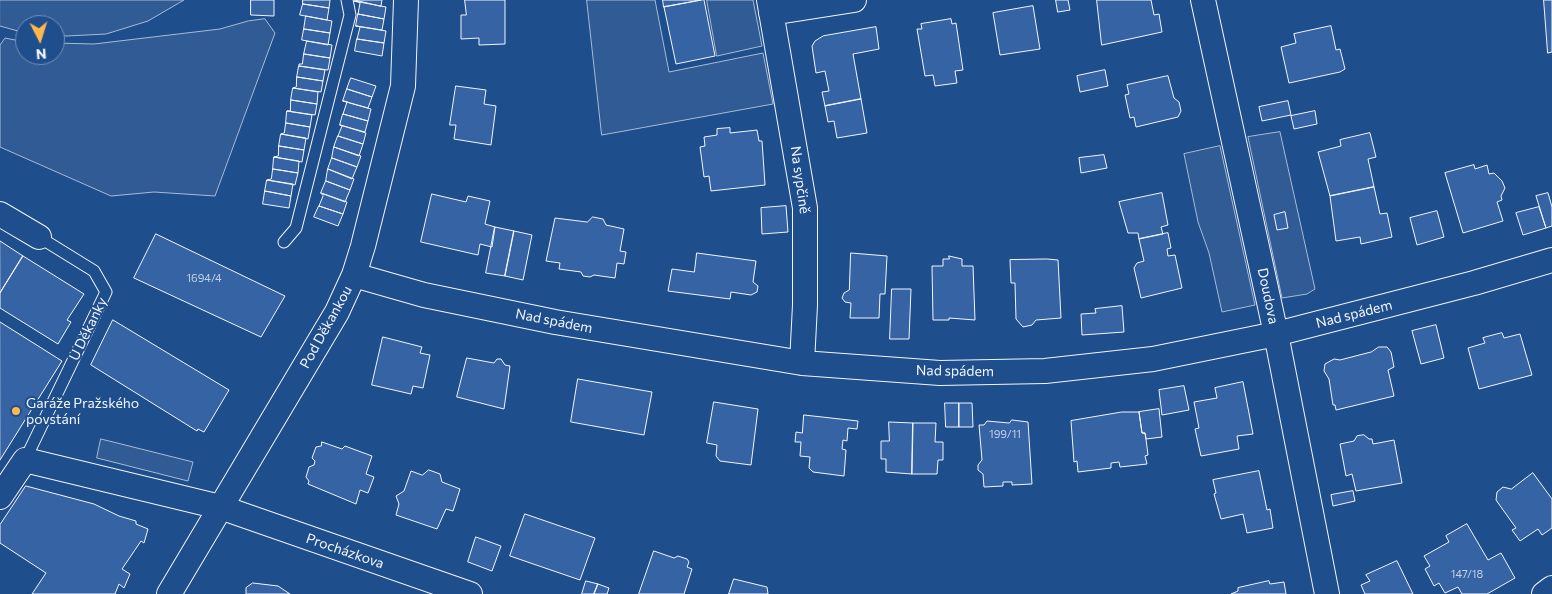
<!DOCTYPE html>
<meta charset="utf-8">
<style>
body{margin:0}
#map{position:relative;width:1552px;height:594px;overflow:hidden;background:#1f4e8c;font-family:Commissioner,sans-serif}
canvas{display:block}
.north{position:absolute;left:15px;top:15px;width:50px;height:50px;box-sizing:border-box;background:#1f4e8c;border:1px solid #7391ba;border-radius:50%;rotate:175deg;font-size:14px;font-weight:700;line-height:20px;text-align:center;color:#f2f6ff}
.north::after{content:'';display:block;margin:auto;width:18px;height:22px;background:#ffb74d;clip-path:polygon(50% 0,100% 100%,50% 72%,0 100%)}
</style>
<div id="map">
<canvas width="1552" height="594"></canvas>
<div class="north">N</div>
</div>
<script>
const g = document.querySelector('canvas').getContext('2d');
g.lineJoin = 'round';
function fill(path, color) {
  g.fillStyle = color;
  g.fill(path, 'evenodd');
}
function strokePath(path, color, width, dash) {
  g.strokeStyle = color;
  g.lineWidth = width;
  g.lineCap = dash ? 'butt' : 'round';
  g.setLineDash(dash || []);
  g.stroke(path);
}
function label(font, color, halo, rows, align = 'center') {
  g.font = font + ' Commissioner,sans-serif';
  g.lineWidth = 4;
  g.setLineDash([]);
  g.textBaseline = 'middle';
  g.strokeStyle = halo;
  g.fillStyle = color;
  for (const [text, x, y, turn = 0] of rows) {
    g.save();
    g.translate(x, y);
    g.rotate((+turn || 0) * Math.PI / 180);
    g.textAlign = isNaN(turn) ? turn : align;
    if (halo) g.strokeText(text, 0, 0);
    g.fillText(text, 0, 0);
    g.restore();
  }
}
const built = new Path2D(`
 M0,0H184L148,21L106,34L67,36L55,35V25H25V33L0,26Z
 M587,0H655L669,72L763,53L773,104L602,135Z
 M707,0H753L762,46L717,56Z
 M265,19L275,33L215,196L154,192L111,196L0,147V45L5,38L25,42V55H55V43L94,44L220,29L248,21Z
 M1280,132L1315,289L1307,294L1282,298L1248,137Z
 M1220,146L1255,305L1222,312L1209,253L1198,222L1184,154Z
 M101,439L193,462L188,481L97,458Z`);
fill(built, '#305b95');
strokePath(built, '#a8bbd7', 1);
const building = new Path2D(`
 M251,0H274V16L251,15Z
 M303,0H330L329,8L303,4Z
 M355,0H382L381,6Z
 M465,0H505V44L479,45V38L461,39V15H466Z
 M663,0H701L664,7Z
 M704,0L715,56L676,64L664,7Z
 M1056,0H1068L1070,10L1058,12Z
 M1097,0H1151L1154,15L1159,14L1162,32L1102,45Z
 M1544,0H1552V52L1548,53Z
 M354,1L386,7L384,19L358,14L360,3Z
 M303,4L329,8L327,20L300,15Z
 M1033,6L1040,49L1000,55L993,13Z
 M358,14L384,19L382,30L356,26Z
 M306,16L332,21L330,33L304,29Z
 M951,19L952,24L956,23L963,70L955,71L957,83L935,86L933,75L925,76L917,29H922L921,24Z
 M356,26L386,31L384,43L357,39L360,27Z
 M1331,26L1336,50L1340,49L1345,69L1340,72L1289,83L1281,47L1296,43L1294,34Z
 M876,27L879,49L853,54L861,99L825,106L822,92L829,91L825,71L816,73L812,46L815,41L823,36Z
 M304,29L330,33L328,45L302,40Z
 M357,39L384,43L382,56L355,51Z
 M307,41L332,45L330,58L304,54Z
 M304,54L330,58L328,70L299,66V64H302Z
 M299,66L325,70L323,81L297,77Z
 M1105,70L1108,86L1080,92L1077,76Z
 M1168,76L1174,98L1179,102L1181,111L1178,117L1136,127L1134,117L1130,118L1125,95L1129,94L1127,85Z
 M297,77L323,81L321,92L293,88L296,87Z
 M351,78L376,86L372,97L347,89Z
 M456,86L486,90L484,104L496,106L491,145L454,139L456,125H450Z
 M293,88L318,92L317,104L291,100Z
 M347,89L372,97L368,108L343,101Z
 M861,99L867,133L837,138L834,121L828,122L825,106Z
 M291,100L317,104L315,115L287,111H290Z
 M343,101L371,109L368,121L343,114L347,102Z
 M1288,101L1291,115L1262,121L1259,107Z
 M287,111L312,115L310,127L286,123Z
 M1315,111L1317,124L1294,129L1291,116Z
 M343,114L368,121L365,132L340,125Z
 M286,123L310,127L308,139L281,134L284,133Z
 M340,125L366,133L363,144L338,136L342,126Z
 M730,128V133L757,130L759,141H762L765,185L711,191L709,176L704,177L700,147L705,146L704,137L717,135V129Z
 M1370,133L1376,157L1368,159L1374,187L1330,196L1318,152L1341,146L1340,140Z
 M281,134L306,138L304,150L279,146Z
 M338,136L363,144L359,156L334,147Z
 M279,146L304,150L302,162L274,157L278,156Z
 M334,147L361,156L357,167L332,158Z
 M1104,155L1107,168L1081,173L1079,158Z
 M274,157L299,161L298,173L273,169Z
 M332,158L357,167L352,179L328,169Z
 M1474,165L1475,169L1487,165L1489,174L1494,173L1502,181L1505,188L1501,196L1502,200L1497,202L1503,221L1463,233L1445,173Z
 M273,169L298,173L295,185L267,180L271,179Z
 M328,169L354,179L350,190L326,181Z
 M267,180L293,184L291,196L265,191Z
 M326,181L350,190L345,202L321,193Z
 M1374,187L1380,214L1387,213L1392,237L1361,244L1360,237L1336,241L1330,196Z
 M265,191L291,196L289,208L263,204Z
 M321,193L347,202L343,214L319,206L323,196Z
 M1162,193L1168,225L1161,227L1163,234L1139,239L1138,233H1128L1119,202Z
 M1548,193L1552,207V226L1546,228L1536,196Z
 M432,194L466,202L468,196L490,201L485,224L495,227L492,247L480,244L478,255L421,242Z
 M319,206L343,214L338,226L314,217Z
 M786,206L788,232L762,234L761,208Z
 M1539,207L1546,228L1523,235L1516,213Z
 M1437,211L1444,237L1417,245L1410,218Z
 M1285,212L1288,228L1277,230L1274,215Z
 M593,217L603,219L606,225L624,229L620,251L626,252L624,264L617,263L615,278L594,275L590,277L583,276L581,272L559,269L560,263L546,261L555,218L587,222Z
 M495,227L514,231L505,276L486,273Z
 M514,231L532,235L523,280L505,276Z
 M1168,233L1171,248L1167,249L1168,256L1175,255L1182,288L1141,298L1134,268L1137,263L1144,261L1139,239Z
 M156,234L285,296L261,337L134,278Z
 M0,241L23,256L0,293Z
 M697,253L756,261L753,282L758,286L757,292L751,295L731,292L730,299L668,291L672,269L694,272Z
 M851,253L887,256L885,294H880L879,318H850L851,303L845,302L842,298L844,293L849,290Z
 M23,256L84,294L67,320L71,322L58,344L0,308V293Z
 M949,256L962,259V266H973L975,320L949,318V320H933L932,266H943V259H949Z
 M1047,259L1058,260L1061,318L1036,320L1032,325L1023,327L1016,319L1015,283H1011L1010,260Z
 M892,289H911L909,339H890Z
 M1122,306L1124,332L1082,335L1081,314L1096,313L1095,309Z
 M113,320L229,390L204,432L198,429L197,431L91,365Z
 M0,322L62,361L0,460Z
 M1436,325L1444,358L1421,364L1412,331Z
 M1502,333L1504,338L1520,334L1532,375L1479,389L1468,348L1485,343L1483,338Z
 M383,337L422,347L420,353L430,355L423,388L413,386L411,394L372,385Z
 M1379,347H1387L1391,352L1394,367L1388,370L1394,396L1336,410L1335,405H1333L1329,379L1324,371L1325,364L1334,359L1340,360L1371,352Z
 M467,358L494,363L497,359H501L505,365L510,366L504,409L457,397Z
 M578,379L652,392L644,435L571,422Z
 M1243,382L1253,434L1237,436L1239,449L1201,456L1195,429L1199,428L1194,402L1217,398L1215,388Z
 M1184,386L1189,410L1162,415L1159,390Z
 M714,402L758,409L751,465L720,461L716,456L717,445L707,443Z
 M945,403H959V427H946Z
 M959,403H972L973,427H959Z
 M1159,409L1162,437L1146,439L1145,433H1142L1139,412Z
 M1122,412H1139L1142,433H1145L1146,439L1148,455L1145,456L1147,464L1120,467L1119,462L1111,463V468L1078,472L1077,461L1074,462L1071,421Z
 M804,415L858,421L857,429L848,428L847,441L843,440L842,449L846,450L844,476L813,472L809,468L810,457L800,456L801,442H795L796,432L802,433Z
 M1012,420L1028,422L1032,484L1012,485V482H1003V486L984,487L983,474L978,470V465L982,460L979,425H984L987,421L1009,423Z
 M889,422L913,423L912,474L886,472V459H881V441H889Z
 M913,423H936L935,442H943V460H938L937,474H912Z
 M1364,435L1369,439H1372L1373,444L1394,440L1402,483L1356,491L1352,474L1346,476L1340,444L1354,441L1357,436Z
 M322,442L342,449L345,446L372,456L366,474L374,477L368,493L360,490L356,504L308,484L309,481L306,477L309,467L314,465L315,461L312,458L316,447L321,446Z
 M429,470L440,474L442,482L460,489L453,511L446,509L437,529L396,515L399,504L396,496L404,491L411,471L422,475Z
 M1259,471L1267,510L1270,509L1273,528L1247,533L1243,514L1221,519L1214,494L1216,493L1213,480Z
 M1533,473L1552,499V528L1542,535L1538,529L1520,541L1512,530L1516,528L1496,500L1497,492L1503,487L1511,489Z
 M26,486L94,504L119,516L136,521V524L148,529L144,543L141,541L122,569L130,574L124,588L119,584L115,594H32L46,573L0,543V525Z
 M1353,491L1355,501L1333,506L1331,495Z
 M525,514L595,538L580,580L510,556Z
 M1467,524L1488,560L1501,553L1515,578L1487,594H1462L1458,587L1445,593L1439,583L1434,586L1425,569L1430,566L1424,556L1449,542L1446,536Z
 M476,537L501,546L492,571L468,562Z
 M654,551L674,558L678,556L687,559L689,562L687,567L692,569L684,594H639Z
 M1397,561L1413,594H1365L1361,585L1370,581L1366,575Z
 M734,579L767,587L768,594H729Z
 M586,581L598,584L594,594H582Z
 M1269,581L1270,584L1284,582L1286,594H1231L1238,591V588Z
 M253,583L278,586L290,594H246V588Z
 M598,584L609,588L607,594H594Z`);
fill(building, '#3563a3');
strokePath(building, '#f2f6ff', 1);
const service = new Path2D(`
 M284,242L296,228L350,15L347,0
 M25,460L106,292L94,271L39,237`);
const minor = new Path2D(`
 M769,0L805,208V305L802,363
 M1203,0L1276,334L1327,594
 M771,13L854,0
 M0,214L39,237
 M354,275L424,295L555,322L802,363L940,373L1045,371L1153,359L1276,334L1474,283L1552,260
 M0,497L25,460L220,507L470,594
 M169,594L337,312L354,275L363,246L403,86L406,0
 M1544,594L1552,588`);
strokePath(service, '#f2f6ff', 13);
strokePath(minor, '#f2f6ff', 26);
strokePath(service, '#1f4e8c', 11);
strokePath(minor, '#1f4e8c', 24);
for (const [x, y, r, color] of [
 [16,411,5,"#ffb74d"]
]) {
  const dot = new Path2D();
  dot.arc(x, y, r, 0, 2 * Math.PI);
  g.fillStyle = color;
  g.fill(dot);
  strokePath(dot, '#1f4e8c', 2);
}
label('11px', '#c3d1e8', null, [
 ["1694/4",204,278],
 ["199/11",1005,434],
 ["147/18",1467,574]
]);
label('14px', '#f2f6ff', '#1f4e8c', [
 ["Na sypčině",800,180,82],
 ["Doudova",1268,296,78],
 ["Nad spádem",1354,314,-14],
 ["Nad spádem",554,321,11],
 ["Pod Děkankou",326,327,-61],
 ["U Děkanky",88,329,-64],
 ["Nad spádem",955,371,1],
 ["Procházkova",345,551,19]
]);
label('14px', '#f2f6ff', '#1f4e8c', [
 ["Garáže Pražského",26,403],
 ["povstání",26,419]
], 'left');
</script>
